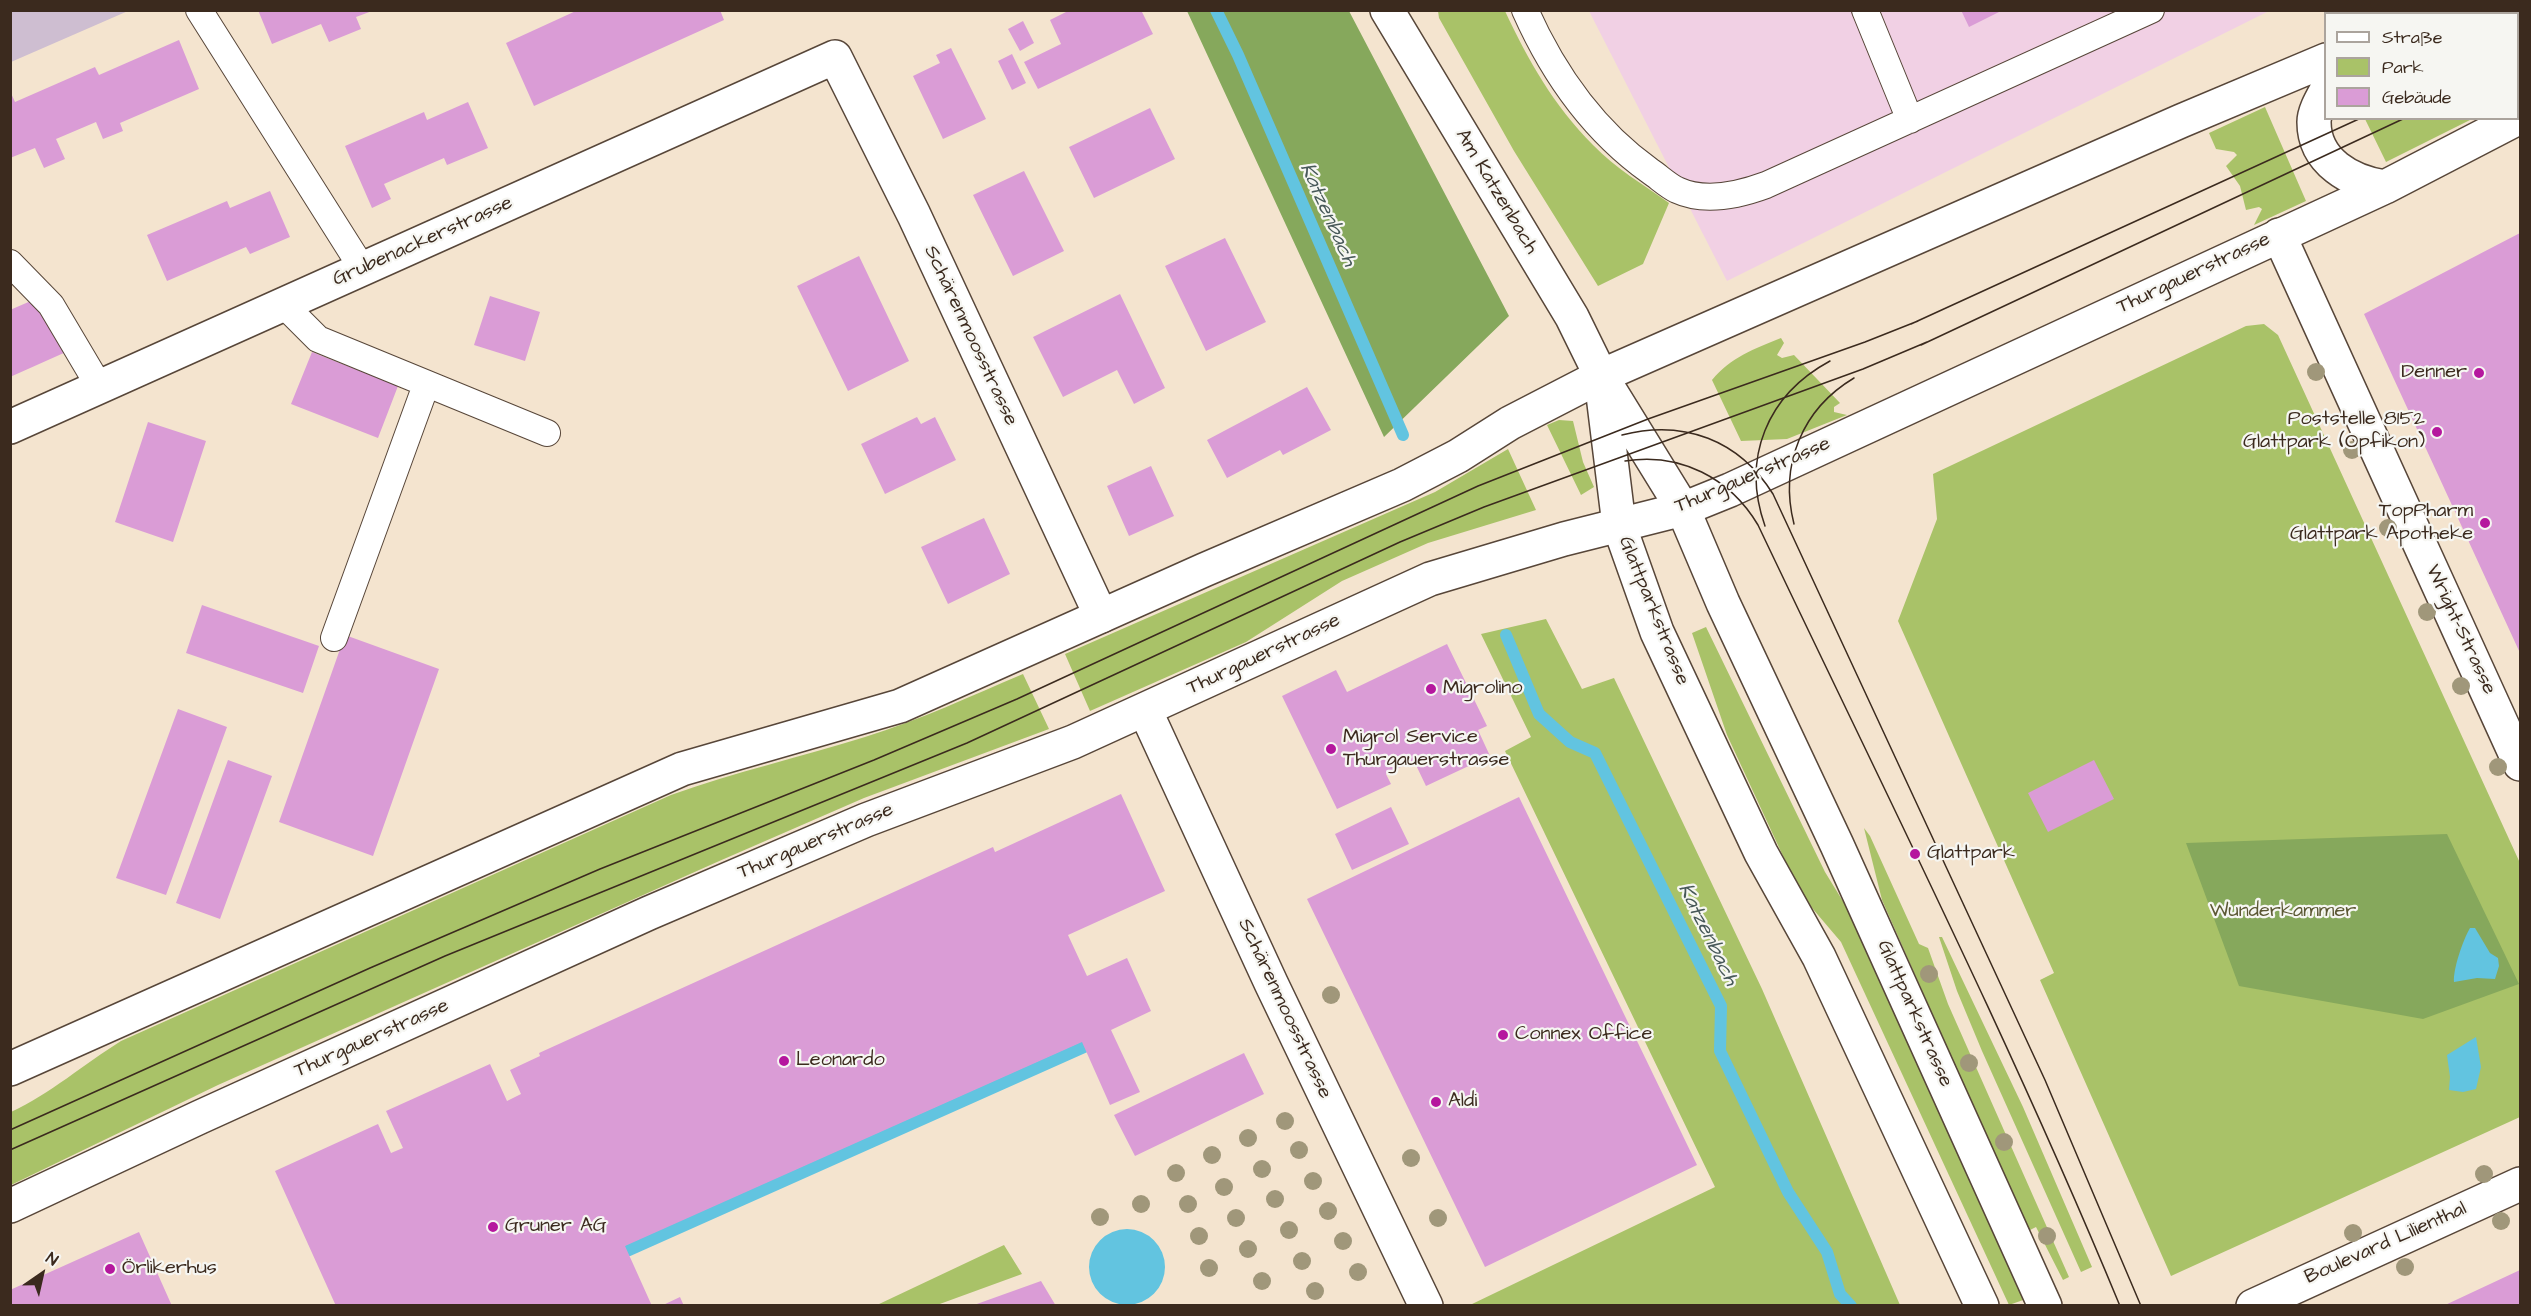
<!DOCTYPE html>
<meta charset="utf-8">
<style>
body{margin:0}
#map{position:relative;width:2531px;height:1316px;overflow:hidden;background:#f4e4cf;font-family:"Architects Daughter",sans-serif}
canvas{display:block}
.frame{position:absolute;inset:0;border:12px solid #3b2a1e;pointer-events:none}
.legend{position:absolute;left:2324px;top:12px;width:195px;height:108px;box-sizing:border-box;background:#f6f6f2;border:2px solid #aba49d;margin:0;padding:8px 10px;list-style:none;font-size:18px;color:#3b2a1e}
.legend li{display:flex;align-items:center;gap:12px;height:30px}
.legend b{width:30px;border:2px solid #aba49d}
.north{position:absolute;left:12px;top:1244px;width:60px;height:60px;-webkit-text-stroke:4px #f6f6f2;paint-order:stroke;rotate:34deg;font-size:16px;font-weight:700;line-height:24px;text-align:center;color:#3b2a1e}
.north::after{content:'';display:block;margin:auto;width:21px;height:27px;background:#3b2a1e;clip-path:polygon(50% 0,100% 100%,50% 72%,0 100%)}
</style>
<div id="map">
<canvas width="2531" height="1316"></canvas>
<div class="frame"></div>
<ul class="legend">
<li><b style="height:8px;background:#fff"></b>Straße</li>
<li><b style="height:16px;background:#a9c268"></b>Park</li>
<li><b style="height:16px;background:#da9cd6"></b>Gebäude</li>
</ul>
<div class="north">N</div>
</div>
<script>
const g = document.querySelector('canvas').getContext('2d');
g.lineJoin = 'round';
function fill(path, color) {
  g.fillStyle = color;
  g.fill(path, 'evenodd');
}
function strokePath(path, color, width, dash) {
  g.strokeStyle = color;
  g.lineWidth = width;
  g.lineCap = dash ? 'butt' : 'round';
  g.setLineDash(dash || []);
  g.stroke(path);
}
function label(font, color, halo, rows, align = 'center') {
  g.font = font + ' "Architects Daughter",sans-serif';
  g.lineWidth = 4.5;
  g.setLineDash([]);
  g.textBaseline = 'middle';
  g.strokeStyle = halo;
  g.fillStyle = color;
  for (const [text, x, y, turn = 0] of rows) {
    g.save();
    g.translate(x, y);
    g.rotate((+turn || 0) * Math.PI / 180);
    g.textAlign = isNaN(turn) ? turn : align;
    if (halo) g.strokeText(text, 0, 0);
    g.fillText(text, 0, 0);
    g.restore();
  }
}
fill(new Path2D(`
 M1589,11H2269L1727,281Z`), '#f1d0e4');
fill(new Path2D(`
 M11,10H128V11L11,62Z`), '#cebed1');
fill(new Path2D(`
 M2511,10L2520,11V93L2518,95V14L2504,13Z
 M1438,11H1505C1528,60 1554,106 1593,145C1615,168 1644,185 1669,203L1643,264L1598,286L1514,151L1439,18Z
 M2265,107L2306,201L2254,225L2262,209L2259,207L2246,210L2240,186L2226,166L2237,155L2234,152L2216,149L2209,133Z
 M2365,119H2472L2386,162Z
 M2264,324L2278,335L2520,863V1117L2171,1276L2040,980L2054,973L1898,621L1937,519L1933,474L2246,326Z
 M1781,338L1784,343L1777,355L1782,358L1794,355L1840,403L1834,407V412L1847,415L1787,439L1741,441L1712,380C1731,357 1754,349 1781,338Z
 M1559,420L1573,421L1583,462L1594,487L1581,495L1547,425Z
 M1508,449L1536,510L1428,543L1342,581L1246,642L1090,711L1065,654L1435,492Z
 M1546,619L1582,689L1614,678L1762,989L1900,1305H1470L1715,1187L1505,751L1531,737L1481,634Z
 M1706,627L1825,872L1852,916L2026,1299L2009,1305L1841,942L1801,895L1727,735L1692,633Z
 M1023,674L1049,729L864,798L717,862L218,1085L11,1185V1112C50,1094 84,1064 121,1041L671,795C735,772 801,757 865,737C920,720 971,696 1023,674Z
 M1864,828L1870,836L1919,944L1928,948L1948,1004L2069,1277L2063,1280L2036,1227L2028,1231L1882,900Z
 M1939,937H1942L2023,1107L2092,1267L2081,1272L1982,1051L1957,991Z
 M1004,1245L1022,1274L937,1305H877Z`), '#a9c268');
fill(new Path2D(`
 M1187,11H1349L1509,316L1384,437Z
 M2447,834L2519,984L2423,1019L2239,986L2186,843Z`), '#86a85c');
fill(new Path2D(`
 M2470,928H2475L2490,953L2498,958L2499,966L2495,979L2477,978L2454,982C2453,969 2463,940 2470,928Z
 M2476,1037L2481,1067L2476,1089L2463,1092L2449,1090L2450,1077L2447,1055Z
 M1089 1267a38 38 0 1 1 76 0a38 38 0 1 1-76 0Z`), '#62c4e0');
strokePath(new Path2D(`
 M1216,10L1238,55L1403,435
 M1506,635L1539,714L1570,742L1595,753L1721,1006L1720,1051L1788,1192L1827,1252L1840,1294L1851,1306
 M629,1250L1084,1047`), '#62c4e0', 12);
fill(new Path2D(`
 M258,10L353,11H372L356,17L361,29L329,42L321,24L272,44Z
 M578,10H720L724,20L534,106L506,43Z
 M1070,10H1141L1153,34L1038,89L1024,62L1061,44L1050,20Z
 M1961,10H2003L1969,27Z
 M1023,21L1034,43L1020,51L1008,29Z
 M179,40L199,89L120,123L123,131L103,139L96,122L56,139L65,159L44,168L35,148L10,158V91L15,102L95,67L99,75Z
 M951,48L986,119L943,139L913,76L940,63L936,55Z
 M1012,54L1026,83L1012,90L998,61Z
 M468,102L488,148L447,165L444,158L384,184L391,199L372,208L345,146L424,112L427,120Z
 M1150,108L1175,159L1094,198L1069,147Z
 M1024,171L1064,251L1013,276L973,195Z
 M270,191L290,237L250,254L246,247L167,281L147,235L227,201L230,208Z
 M2520,233V653L2364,314Z
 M1225,238L1266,322L1206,351L1165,266Z
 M859,256L909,361L848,391L797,286Z
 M1120,294L1165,388L1134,404L1117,370L1063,397L1033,337Z
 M490,296L540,312L525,361L474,345Z
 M40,297L66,352L10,377V310Z
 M312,352L398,386L378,438L291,404Z
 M1307,387L1331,430L1283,455L1280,450L1227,478L1207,440Z
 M917,417L921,424L935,417L956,460L885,494L861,444Z
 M148,422L206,441L173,542L115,522Z
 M1151,466L1174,516L1129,536L1107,486Z
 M984,518L1010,574L948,604L921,547Z
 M202,605L319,646L303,693L186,653Z
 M345,635L439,669L373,856L279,822Z
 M1447,644L1487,726L1478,730L1490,756L1426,786L1414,761L1386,774L1391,784L1337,809L1282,696L1336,670L1347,692Z
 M178,709L227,727L166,895L116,878Z
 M228,760L272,776L220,919L176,903Z
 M2094,760L2114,799L2048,832L2028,793Z
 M1121,794L1165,891L1068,935L1087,976L1127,958L1151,1011L1111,1030L1140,1092L1110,1105L1082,1042L625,1246L652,1306H336L275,1171L378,1124L391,1153L403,1148L386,1111L490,1064L507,1101L521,1094L510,1070L540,1056L539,1053L993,847L995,852Z
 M1519,797L1697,1165L1485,1267L1307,899Z
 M1391,807L1409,844L1352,870L1335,834Z
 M1244,1053L1264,1094L1135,1156L1114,1115Z
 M139,1232L172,1306H10V1290Z
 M2520,1270V1306H2443Z
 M1041,1281L1056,1306H974V1305Z
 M680,1297L684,1306H661Z`), '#da9cd6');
const service = new Path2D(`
 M199,10L362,268
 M1525,10C1553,73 1594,131 1650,171C1659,177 1667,185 1677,190C1705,203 1739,195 1766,185L2151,10
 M1865,10L1910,120
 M10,263L51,305L99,386
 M284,305L318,339L547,433
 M334,638L426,385`);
const minor = new Path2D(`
 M1387,10L1572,317L1601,376
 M2279,235L2520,764
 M10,427L835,57L914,215L1101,616
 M1145,710L1271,983L1426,1306
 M2253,1306L2520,1184`);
const tertiary = new Path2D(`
 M1601,376L1683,509L1723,603L1837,845L2045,1306
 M1602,387L1619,525L1657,632L1761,853L1819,957L1982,1306`);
const secondary = new Path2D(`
 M2423,14L2429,10
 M2326,91C2321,100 2314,112 2314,122C2314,162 2351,182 2385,187
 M10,1069L682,769L900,706L1204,570L1402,485L1458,456L1510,423L1601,376L2181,121L2326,60
 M10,1206L200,1117L649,913L866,820L1073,742L1430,579L1564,539L1683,509L1730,490L2385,187L2520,117`);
strokePath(service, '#574639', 28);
strokePath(minor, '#574639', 36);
strokePath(tertiary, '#574639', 36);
strokePath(secondary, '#574639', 36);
strokePath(service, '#fff', 26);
strokePath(minor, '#fff', 33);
strokePath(tertiary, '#fff', 33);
strokePath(secondary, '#fff', 33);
strokePath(new Path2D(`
 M2518,40L2520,39
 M2518,62L2520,60
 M1911,324L2361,118
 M1921,345L2405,118
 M1622,435C1684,419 1739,440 1773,494L2045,1080L2141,1306
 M1625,461C1680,452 1730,478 1758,525C1881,784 2010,1040 2120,1306
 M1794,524C1779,465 1802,409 1854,378
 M1765,526C1741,458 1767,395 1830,361
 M10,1130L370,968L600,869L874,760L1017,699L1478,486L1648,419L1865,342L1918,321
 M10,1150L445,956L967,743L1400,542L1484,507L1863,369L1927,342`), '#3b2a1e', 1.5);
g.fillStyle = '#a0977a';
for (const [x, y] of [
 [2316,372],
 [2352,450],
 [2388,528],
 [2427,612],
 [2461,686],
 [2498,767],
 [1929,974],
 [1331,995],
 [1969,1063],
 [1285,1121],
 [1248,1138],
 [2004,1142],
 [1299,1150],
 [1212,1155],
 [1411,1158],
 [1262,1169],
 [1176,1173],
 [2484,1174],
 [1313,1181],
 [1224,1187],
 [1275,1199],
 [1141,1204],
 [1188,1204],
 [1328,1211],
 [1100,1217],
 [1236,1218],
 [1438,1218],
 [2501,1221],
 [1289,1230],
 [2353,1233],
 [1199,1236],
 [2047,1236],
 [1343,1241],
 [1248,1249],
 [1302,1261],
 [2405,1267],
 [1209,1268],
 [1358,1272],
 [1262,1281],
 [1315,1291]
]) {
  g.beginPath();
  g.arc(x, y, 9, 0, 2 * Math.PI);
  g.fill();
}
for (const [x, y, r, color] of [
 [2479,373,6,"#b5179e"],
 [2437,432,6,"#b5179e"],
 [2485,523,6,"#b5179e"],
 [1431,689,6,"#b5179e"],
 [1331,749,6,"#b5179e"],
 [1915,854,6,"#b5179e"],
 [1503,1035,6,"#b5179e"],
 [784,1061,6,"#b5179e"],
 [1436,1102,6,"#b5179e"],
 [493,1227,6,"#b5179e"],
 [110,1269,6,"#b5179e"]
]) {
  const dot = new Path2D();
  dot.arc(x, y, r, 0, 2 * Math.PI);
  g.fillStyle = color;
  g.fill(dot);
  strokePath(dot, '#f6f6f2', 2);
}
label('20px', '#3b2a1e', '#f6f6f2', [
 ["Am Katzenbach",1496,192,59],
 ["Grubenackerstrasse",423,242,-24],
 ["Thurgauerstrasse",2194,274,-25],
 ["Schärenmoosstrasse",970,336,65],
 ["Thurgauerstrasse",1753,476,-23],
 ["Glattparkstrasse",1653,611,68],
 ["Wright-Strasse",2460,630,65],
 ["Thurgauerstrasse",1264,655,-25],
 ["Thurgauerstrasse",816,842,-23],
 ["Schärenmoosstrasse",1284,1009,65],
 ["Glattparkstrasse",1914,1014,66],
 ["Thurgauerstrasse",372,1039,-24],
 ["Boulevard Lilienthal",2386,1244,-24]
]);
label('20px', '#3b2a1e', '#f6f6f2', [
 ["Denner",2467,373,"right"],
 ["Poststelle 8152",2425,420,"right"],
 ["Glattpark (Opfikon)",2425,443,"right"],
 ["TopPharm",2473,512,"right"],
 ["Glattpark Apotheke",2473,535,"right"],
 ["Migrolino",1443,689],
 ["Migrol Service",1343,738],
 ["Thurgauerstrasse",1343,761],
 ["Glattpark",1927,854],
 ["Connex Office",1515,1035],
 ["Leonardo",796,1061],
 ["Aldi",1448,1102],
 ["Gruner AG",505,1227],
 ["Örlikerhus",122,1269]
], 'left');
label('20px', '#5c5834', '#f6f6f2', [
 ["Wunderkammer",2283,912]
]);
label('italic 21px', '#475858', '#f6f6f2', [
 ["Katzenbach",1327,215,66],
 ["Katzenbach",1707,935,64]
]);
</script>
